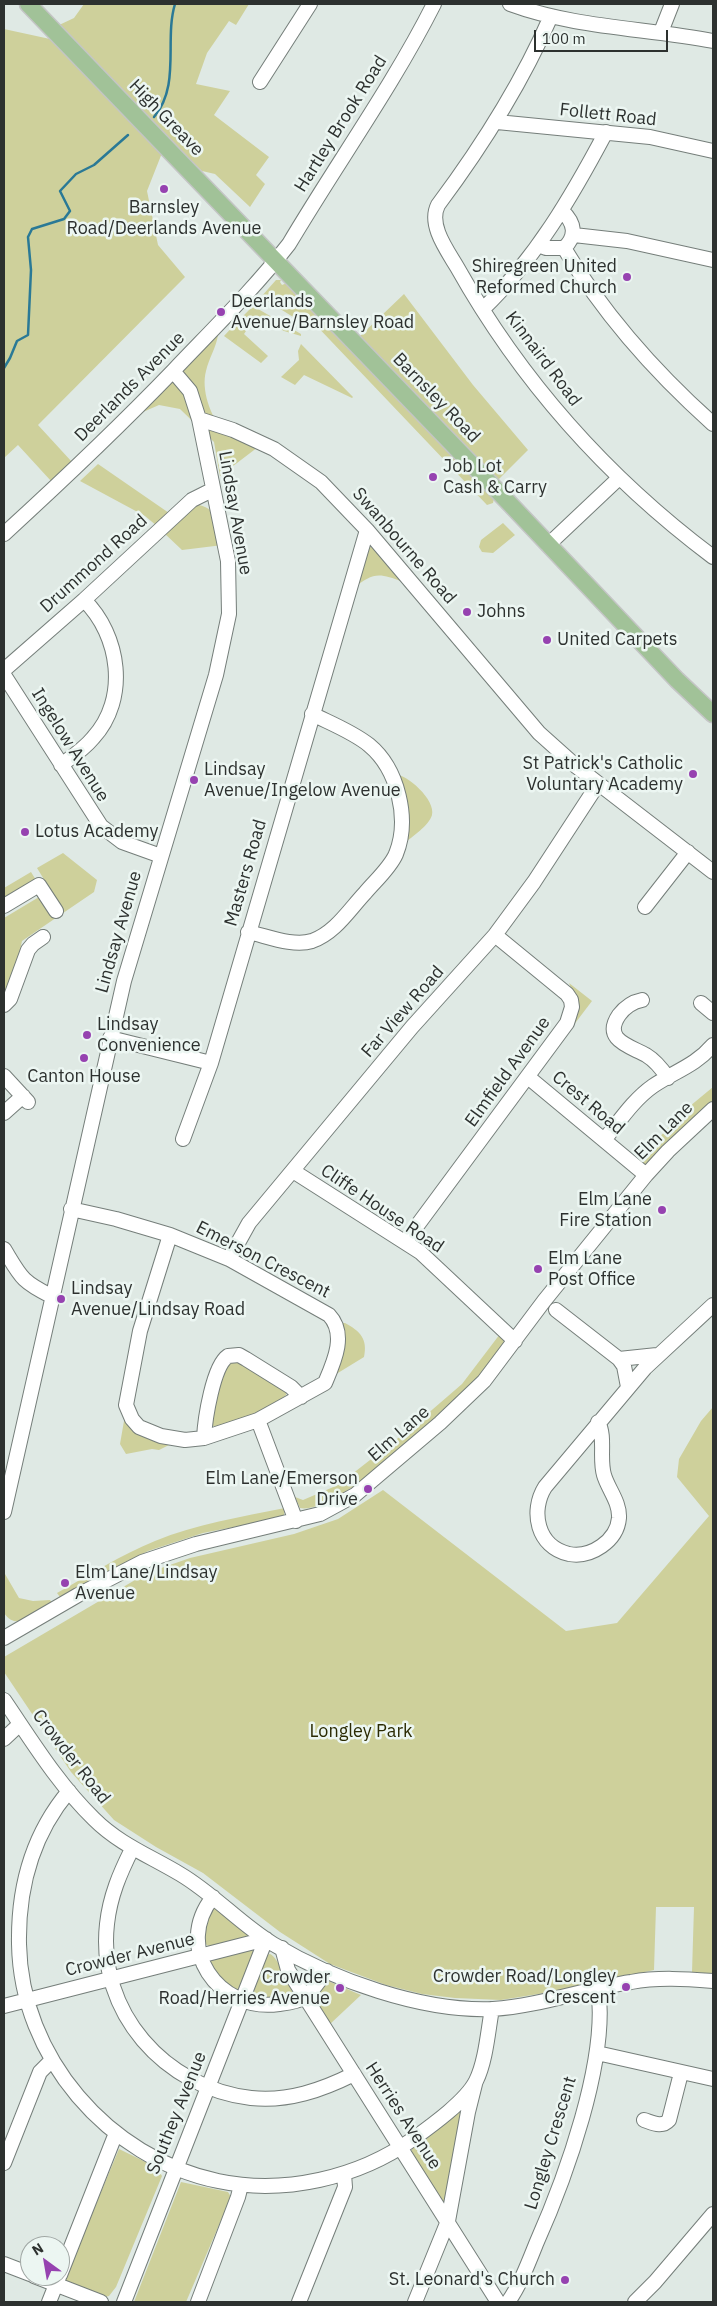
<!DOCTYPE html>
<style>
body{margin:0}
#map{position:relative;width:717px;height:2306px;overflow:hidden;background:#dfe9e4;font-family:"IBM Plex Sans",sans-serif}
canvas{display:block}
.frame{position:absolute;inset:0;border:5px solid #2d312f;pointer-events:none}
.north{position:absolute;left:20px;top:2236px;width:50px;height:50px;box-sizing:border-box;background:#ecf6f2;border:1px solid #a0a7a4;border-radius:50%;rotate:328deg;font-size:14px;font-weight:700;line-height:20px;text-align:center;color:#2d312f}
.north::after{content:'';display:block;margin:auto;width:18px;height:22px;background:#9642b0;clip-path:polygon(50% 0,100% 100%,50% 72%,0 100%)}
.scale{position:absolute;left:534px;top:30px;width:134px;height:22px;box-sizing:border-box;border:2px solid #2d312f;border-top:0;padding-left:6px;font-size:15px;line-height:18px;white-space:nowrap;color:#2d312f;-webkit-text-stroke:4px #ecf6f2;paint-order:stroke}
</style>
<div id="map">
<canvas width="717" height="2306"></canvas>
<div class="frame"></div>
<div class="north">N</div>
<div class="scale">100 m</div>
</div>
<script>
const g = document.querySelector('canvas').getContext('2d');
g.lineJoin = 'round';
function fill(path, color) {
  g.fillStyle = color;
  g.fill(path, 'evenodd');
}
function strokePath(path, color, width, dash) {
  g.strokeStyle = color;
  g.lineWidth = width;
  g.lineCap = dash ? 'butt' : 'round';
  g.setLineDash(dash || []);
  g.stroke(path);
}
function label(font, color, halo, rows, align = 'center') {
  g.font = font + ' "IBM Plex Sans",sans-serif';
  g.lineWidth = 5;
  g.setLineDash([]);
  g.textBaseline = 'middle';
  g.strokeStyle = halo;
  g.fillStyle = color;
  for (const [text, x, y, turn = 0] of rows) {
    g.save();
    g.translate(x, y);
    g.rotate((+turn || 0) * Math.PI / 180);
    g.textAlign = isNaN(turn) ? turn : align;
    if (halo) g.strokeText(text, 0, 0);
    g.fillText(text, 0, 0);
    g.restore();
  }
}
fill(new Path2D(`
 M84,4H249L236,25L229,21L207,53L196,84L230,91L214,115L269,157L256,175L265,184L250,207L215,174L202,171L168,139L57,26L74,18Z
 M4,29L50,39L162,153L147,191L158,245L185,277L38,425L72,462L51,481L18,445L4,458Z
 M276,280H281L280,282L282,285L287,283L494,498L493,503L487,505L311,320L306,325L261,297Z
 M404,294L473,385L528,450L498,480L359,337Z
 M253,306L301,334V336L284,331L259,317H242Z
 M237,322L246,331L244,334L268,356L261,363L224,336Z
 M218,335C216,348 209,358 206,371C201,389 210,416 223,430C230,438 248,442 258,447L220,476L214,442L180,409L159,405L143,412Z
 M301,344L353,397L352,398L304,375L295,385L281,377L299,360L298,351Z
 M98,464L169,513L157,526L145,516L80,481Z
 M199,505C219,509 219,528 223,545L182,550L164,533L192,506Z
 M503,523L515,535L493,553L482,552L479,547L481,540Z
 M370,547L376,549L403,582C379,573 373,572 353,589L366,550Z
 M394,774C407,774 436,800 432,815C429,826 412,836 404,844Z
 M63,853L97,880L94,892L22,941L18,959L4,995V918L39,897L61,907L37,868Z
 M31,872L39,885L4,906V888Z
 M569,983L592,1001L573,1026L576,1001Z
 M713,1087V1103L645,1166L637,1161L684,1111Z
 M342,1323H345C360,1331 368,1339 364,1357L333,1376Z
 M500,1334L505,1344L501,1351C484,1370 468,1389 449,1408C426,1431 332,1515 300,1508L295,1497L303,1500L338,1485L411,1428L462,1384Z
 M237,1360L286,1390V1395C272,1408 230,1428 213,1426L211,1424L223,1369L225,1364Z
 M713,1407V1974L692,1972L694,1907H656L654,1970L551,1992L501,2000L455,1998L422,1994L386,1985L330,1964L280,1932L203,1873L156,1847L114,1820L71,1772L4,1672V1657L147,1573L190,1558L294,1534L338,1519L383,1490L566,1631L617,1623L709,1516L677,1477L679,1459L701,1421Z
 M124,1421H128L171,1444L159,1450L152,1449L126,1454L120,1444Z
 M285,1508L284,1515L280,1518L203,1533L148,1551L60,1597L57,1593C89,1575 121,1555 155,1541C196,1524 241,1517 285,1508Z
 M4,1567L5,1574L19,1598L33,1601L50,1600L52,1603C38,1612 17,1633 4,1613Z
 M212,1908H217L248,1935L246,1938C231,1942 200,1958 204,1933C205,1923 207,1917 212,1908Z
 M250,1948L253,1951V1956L239,1989L234,1990L218,1978L210,1961L213,1958Z
 M270,1954C278,1957 289,1985 294,1995L272,2001L254,1997L253,1994L266,1955Z
 M328,1981L361,1995L329,2025L315,2001V1996Z
 M465,2100L444,2207L411,2152L413,2146Z
 M119,2149L156,2167L162,2176L116,2287L109,2296L101,2298L66,2282V2276Z
 M181,2182L228,2192L231,2197L186,2302H134Z`), '#ced09b');
strokePath(new Path2D(`
 M154,117C181,85 164,40 175,4
 M4,368L10,358L17,341L28,335L31,270L28,237L32,229L64,219L70,211L60,191L76,174L94,165L128,135`), '#2a7996', 2.5);
const minor = new Path2D(`
 M510,4C575,28 646,28 713,41
 M551,16C521,85 482,146 438,205C428,225 447,250 457,267C521,381 609,479 713,557
 M661,32L672,4
 M260,82L310,4
 M497,122L650,137L713,151
 M574,235L627,241L713,260
 M538,245L546,248H564C577,236 575,223 562,211
 M564,248C604,315 656,373 713,424
 M483,309C536,258 572,196 606,132
 M199,419L233,430L274,449L321,482L367,530L539,733L577,767L713,872
 M4,534C62,481 119,427 174,370C213,329 254,289 289,244C337,163 392,87 434,4
 M548,545L619,478
 M4,670L84,600L192,500L212,490
 M4,675L101,826L122,842L161,856
 M61,765C72,757 84,749 93,738C129,699 120,635 84,600
 M4,906L39,885L56,911
 M645,907L688,852
 M248,932C267,936 293,947 312,941C335,933 349,910 365,893C375,881 390,868 396,854C410,819 398,769 369,745C353,732 330,723 312,714
 M642,1000C632,1002 625,1007 619,1015C602,1040 630,1046 646,1055C656,1061 662,1069 668,1078
 M701,1003L713,1013
 M4,1005L10,999L28,950L33,944L43,937
 M110,1038L211,1063
 M4,1076L28,1102
 M528,1077L646,1175
 M4,1113L23,1096
 M183,1139L211,1063L367,530
 M604,1140C619,1122 633,1100 653,1086C675,1071 695,1066 713,1045
 M293,1171L420,1252L515,1341
 M71,1209L116,1219L170,1235L229,1259L329,1315C347,1334 334,1362 325,1383L258,1420L204,1438L185,1440L161,1436L139,1427L132,1419L126,1405L140,1331L170,1235
 M405,1242L567,1023L572,1007L571,1000L567,994L495,935
 M4,1249C21,1277 21,1281 51,1296
 M229,1259L249,1223L412,1027L495,935L534,882L598,784
 M556,1310L619,1359L624,1366L628,1387
 M619,1359L657,1355
 M258,1420L296,1521
 M598,1422C606,1437 599,1458 604,1475C608,1489 620,1502 619,1518C617,1541 591,1558 569,1554C537,1547 530,1511 545,1487L645,1368L713,1305
 M204,1438C205,1419 213,1366 228,1356L239,1355L246,1359L291,1387L301,1397
 M4,1512L124,981L216,675L229,614L228,561L199,419L190,391L173,371
 M4,1638L78,1595L142,1562L196,1544L320,1514L355,1495L440,1423L484,1381L544,1301L646,1175L668,1151L713,1109
 M4,1700C32,1741 58,1784 94,1819C119,1844 150,1856 180,1874C214,1894 240,1924 273,1944C333,1980 422,2012 493,2009C540,2006 584,1989 631,1982C658,1977 686,1979 713,1981
 M4,1739L20,1724
 M69,1791C32,1835 18,1888 19,1944C21,2057 108,2158 218,2181C284,2195 358,2178 413,2139C431,2126 466,2101 476,2081C486,2061 488,2030 492,2009
 M132,1849C120,1873 110,1896 107,1924C97,2012 165,2088 251,2098C288,2102 322,2090 354,2074
 M213,1897C173,1947 218,2013 279,2004C287,2003 298,2002 305,1997C313,1991 320,1979 327,1971
 M282,1948L288,1970L498,2302
 M4,2006L266,1939
 M597,2053L713,2079
 M644,2120C653,2123 662,2128 669,2120L681,2073
 M4,2163L40,2072L51,2061
 M4,2264L30,2274
 M60,2275L116,2133
 M34,2276L101,2302
 M49,2302L59,2277
 M124,2302L266,1939
 M198,2302L238,2197L241,2185
 M299,2302L345,2187L344,2174
 M415,2302L448,2221L468,2112L475,2084
 M508,2302C520,2285 528,2264 536,2244C565,2179 609,2059 598,1988
 M635,2302L655,2282L713,2214`);
const major = new Path2D(`
 M28,4L511,505L677,680L713,714`);
strokePath(minor, '#757e7a', 16);
strokePath(major, '#c4c5c5', 19);
strokePath(minor, '#fff', 14);
strokePath(major, '#a1c298', 16);
for (const [x, y, r, color] of [
 [164,189,5,"#9642b0"],
 [627,277,5,"#9642b0"],
 [221,312,5,"#9642b0"],
 [433,477,5,"#9642b0"],
 [467,612,5,"#9642b0"],
 [547,640,5,"#9642b0"],
 [693,774,5,"#9642b0"],
 [194,780,5,"#9642b0"],
 [25,832,5,"#9642b0"],
 [87,1035,5,"#9642b0"],
 [84,1058,5,"#9642b0"],
 [662,1210,5,"#9642b0"],
 [538,1269,5,"#9642b0"],
 [61,1299,5,"#9642b0"],
 [368,1489,5,"#9642b0"],
 [65,1583,5,"#9642b0"],
 [626,1987,5,"#9642b0"],
 [340,1988,5,"#9642b0"],
 [565,2280,5,"#9642b0"]
]) {
  const dot = new Path2D();
  dot.arc(x, y, r, 0, 2 * Math.PI);
  g.fillStyle = color;
  g.fill(dot);
  strokePath(dot, '#ecf6f2', 2);
}
label('18px', '#2d312f', '#ecf6f2', [
 ["Follett Road",608,115,6],
 ["High Greave",166,118,46],
 ["Hartley Brook Road",341,124,-58],
 ["Kinnaird Road",543,359,53],
 ["Deerlands Avenue",130,387,-45],
 ["Barnsley Road",436,398,46],
 ["Lindsay Avenue",235,513,80],
 ["Swanbourne Road",404,546,49],
 ["Drummond Road",94,564,-42],
 ["Ingelow Avenue",70,745,58],
 ["Masters Road",246,873,-74],
 ["Lindsay Avenue",119,932,-74],
 ["Far View Road",403,1012,-49],
 ["Elmfield Avenue",508,1072,-54],
 ["Crest Road",588,1103,40],
 ["Elm Lane",664,1131,-45],
 ["Cliffe House Road",382,1209,34],
 ["Emerson Crescent",263,1260,27],
 ["Elm Lane",399,1434,-41],
 ["Crowder Road",71,1757,52],
 ["Crowder Avenue",130,1955,-14],
 ["Southey Avenue",177,2113,-68],
 ["Herries Avenue",403,2116,57],
 ["Longley Crescent",551,2143,-73]
]);
label('18px', '#2d312f', '#ecf6f2', [
 ["Barnsley",164,208,"center"],
 ["Road/Deerlands Avenue",164,229,"center"],
 ["Shiregreen United",617,267,"right"],
 ["Reformed Church",617,288,"right"],
 ["Deerlands",231,302],
 ["Avenue/Barnsley Road",231,323],
 ["Job Lot",443,467],
 ["Cash & Carry",443,488],
 ["Johns",477,612],
 ["United Carpets",557,640],
 ["St Patrick's Catholic",683,764,"right"],
 ["Voluntary Academy",683,785,"right"],
 ["Lindsay",204,770],
 ["Avenue/Ingelow Avenue",204,791],
 ["Lotus Academy",35,832],
 ["Lindsay",97,1025],
 ["Convenience",97,1046],
 ["Canton House",84,1077,"center"],
 ["Elm Lane",652,1200,"right"],
 ["Fire Station",652,1221,"right"],
 ["Elm Lane",548,1259],
 ["Post Office",548,1280],
 ["Lindsay",71,1289],
 ["Avenue/Lindsay Road",71,1310],
 ["Elm Lane/Emerson",358,1479,"right"],
 ["Drive",358,1500,"right"],
 ["Elm Lane/Lindsay",75,1573],
 ["Avenue",75,1594],
 ["Crowder Road/Longley",616,1977,"right"],
 ["Crescent",616,1998,"right"],
 ["Crowder",330,1978,"right"],
 ["Road/Herries Avenue",330,1999,"right"],
 ["St. Leonard's Church",555,2280,"right"]
], 'left');
label('18px', '#2b2b03', '#ecf6f2', [
 ["Longley Park",361,1732]
]);
</script>
